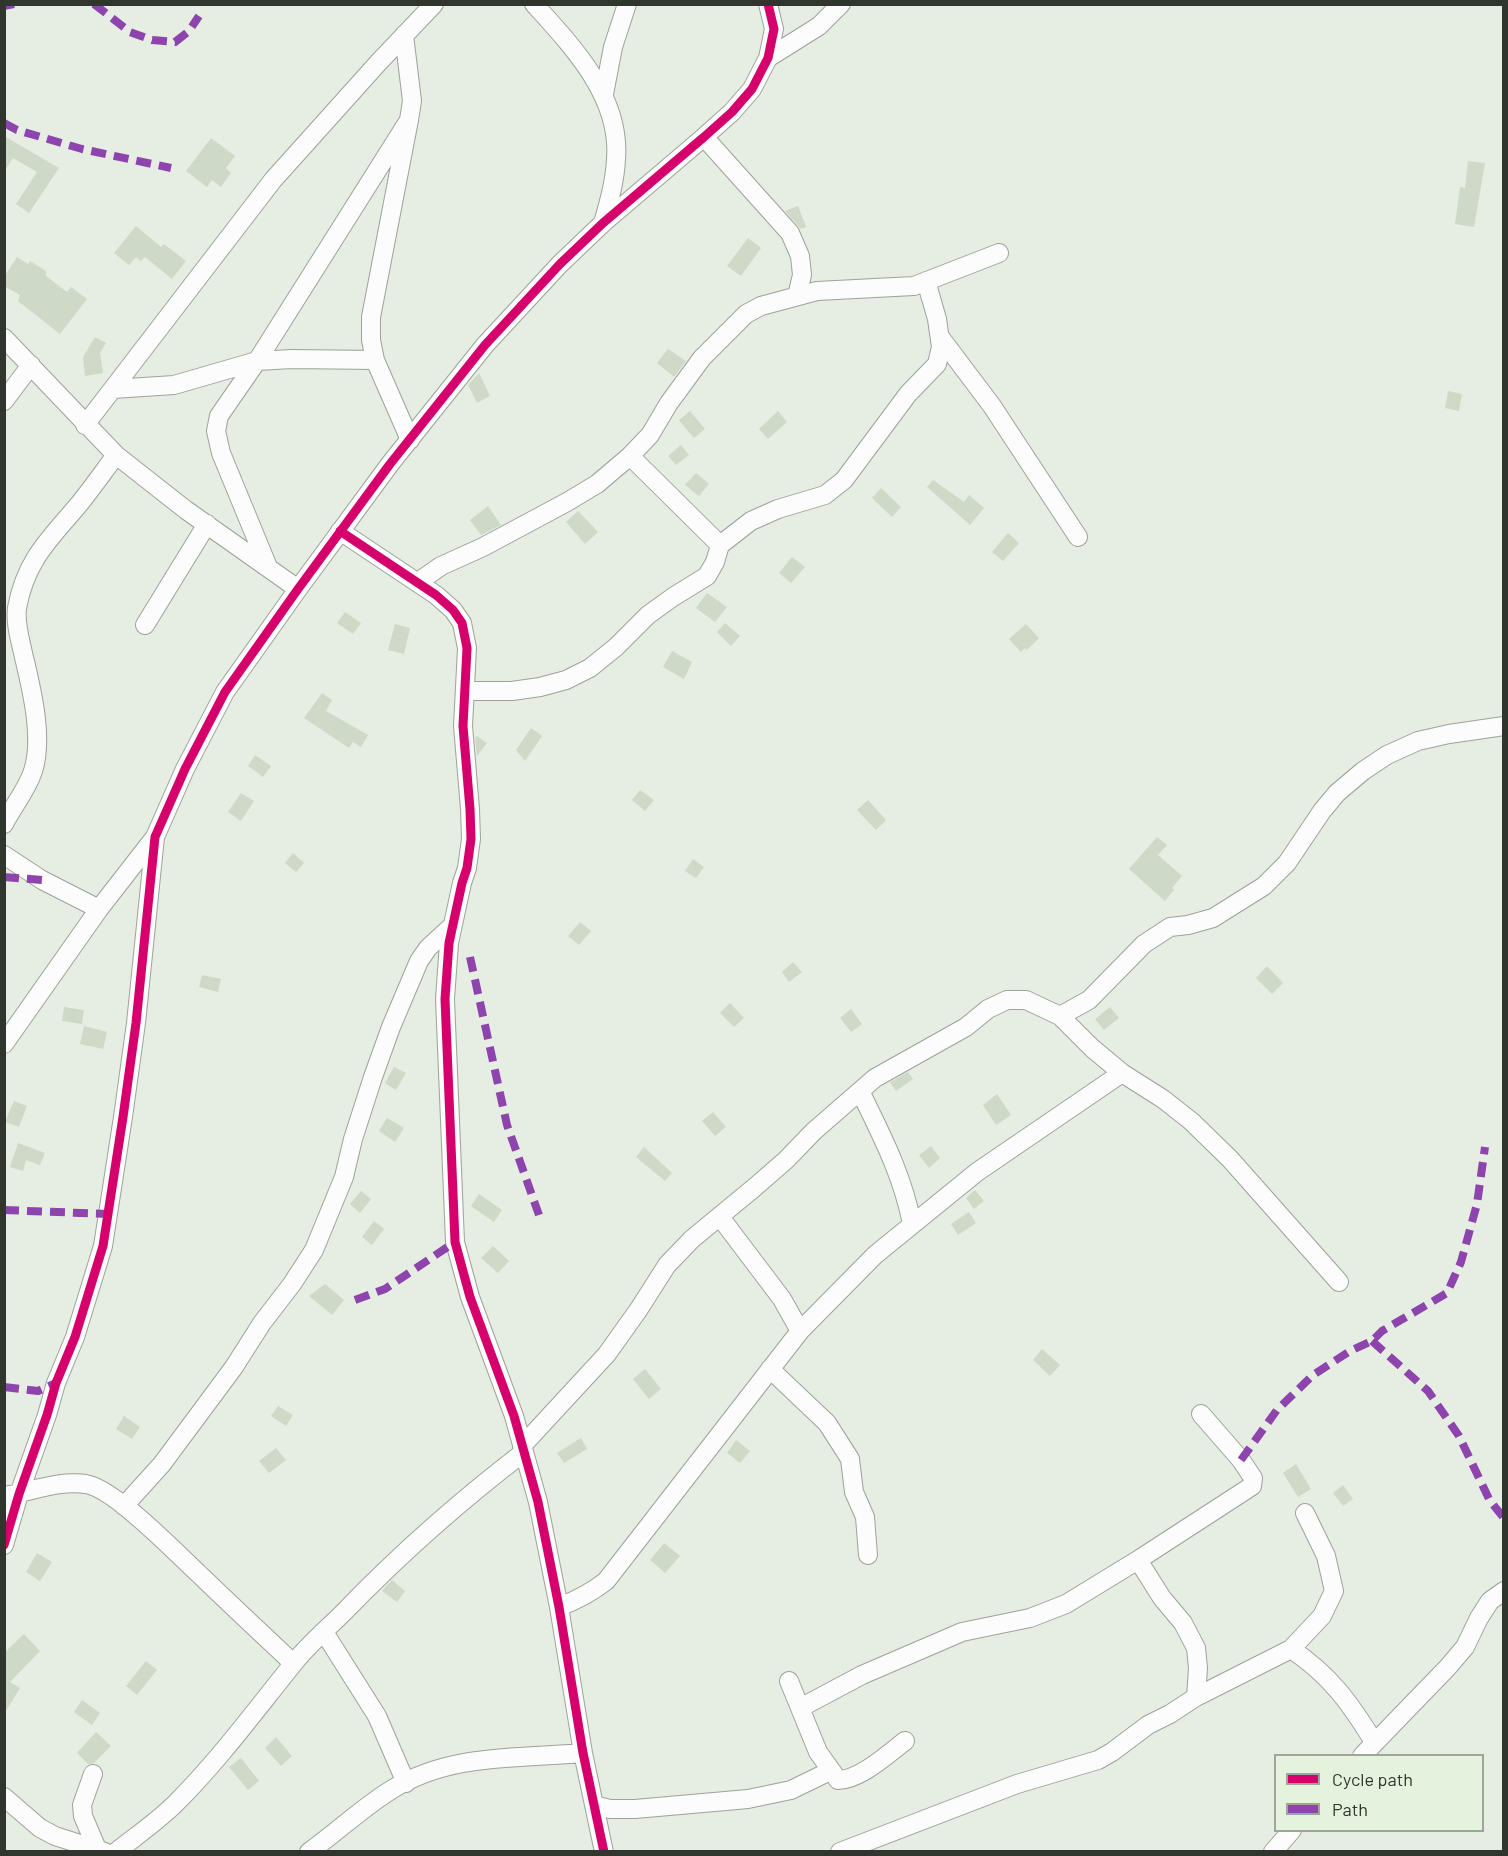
<!DOCTYPE html>
<style>
body{margin:0}
#map{position:relative;width:1508px;height:1856px;overflow:hidden;background:#e6ede2;font-family:Barlow,sans-serif}
canvas{display:block}
.frame{position:absolute;inset:0;border:6px solid #30352d;pointer-events:none}
.legend{position:absolute;left:1274px;top:1754px;width:210px;height:78px;box-sizing:border-box;background:#e5f2dd;border:2px solid #9da697;margin:0;padding:8px 10px;list-style:none;font-size:18px;color:#30352d}
.legend li{display:flex;align-items:center;gap:12px;height:30px}
.legend b{width:30px;border:2px solid #9da697}
</style>
<div id="map">
<canvas width="1508" height="1856"></canvas>
<div class="frame"></div>
<ul class="legend">
<li><b style="height:8px;background:#d6006c"></b>Cycle path</li>
<li><b style="height:8px;background:#8e44ad"></b>Path</li>
</ul>
</div>
<script>
const g = document.querySelector('canvas').getContext('2d');
g.lineJoin = 'round';
function fill(path, color) {
  g.fillStyle = color;
  g.fill(path, 'evenodd');
}
function strokePath(path, color, width, dash) {
  g.strokeStyle = color;
  g.lineWidth = width;
  g.lineCap = dash ? 'butt' : 'round';
  g.setLineDash(dash || []);
  g.stroke(path);
}
fill(new Path2D(`
 M4,136L59,168L29,213L16,204L37,172L13,158L4,172Z
 M211,138L235,156L226,168L231,173L221,187L212,180L207,187L186,171Z
 M1468,161L1485,163L1474,227L1455,224L1460,187L1465,188Z
 M798,206L806,227L801,229L785,211Z
 M136,226L161,247L164,244L186,261L172,279L145,257L141,261L136,257L129,265L114,253Z
 M748,238L761,248L741,276L727,266Z
 M17,257L28,264L30,261L46,271V276L67,292L71,287L87,299L60,334L18,301L20,295L4,286V277Z
 M95,337L106,343L100,353L103,373L85,376L83,357Z
 M668,349L686,361L674,377L657,363Z
 M479,373L490,396L477,403L468,385Z
 M1448,391L1462,394L1459,411L1445,408Z
 M690,411L705,429L694,438L679,420Z
 M778,411L787,422L768,439L759,429Z
 M681,445L689,455L676,465L668,456Z
 M696,473L709,484L699,496L685,485Z
 M933,480L964,502L969,495L984,508L970,525L927,487Z
 M881,488L901,507L892,517L872,498Z
 M488,506L501,525L481,535L470,520Z
 M578,511L598,532L585,544L566,522Z
 M1008,533L1019,543L1003,561L992,552Z
 M792,557L805,567L791,583L779,573Z
 M707,593L727,607L715,622L696,608Z
 M345,612L361,623L353,634L337,623Z
 M725,623L740,636L731,646L717,632Z
 M395,624L410,628L404,654L388,650Z
 M1026,624L1039,638L1027,650L1025,648L1021,652L1009,639Z
 M672,651L692,662L684,679L663,667Z
 M322,693L332,700L326,711L368,735L361,747L353,742L349,748L304,718Z
 M531,728L542,736L525,761L516,750Z
 M477,736L487,743L477,756L475,738Z
 M255,755L271,766L263,777L248,766Z
 M640,790L654,800L645,811L632,800Z
 M241,793L254,801L241,821L228,812Z
 M868,800L886,820L876,830L857,810Z
 M1157,837L1167,845L1158,855L1182,876L1172,888L1174,890L1165,901L1129,869Z
 M293,853L304,863L296,872L285,863Z
 M693,859L704,867L696,878L685,871Z
 M580,922L591,931L579,945L568,936Z
 M793,962L802,972L789,982L782,972Z
 M1267,966L1283,983L1272,994L1256,978Z
 M202,975L221,979L218,992L199,987Z
 M730,1003L744,1018L734,1027L720,1013Z
 M64,1007L84,1010L82,1024L62,1021Z
 M1110,1007L1119,1018L1104,1030L1095,1019Z
 M851,1009L862,1024L851,1032L840,1018Z
 M84,1026L107,1032L103,1049L80,1044Z
 M394,1067L406,1073L396,1090L385,1083Z
 M908,1072L913,1079L896,1091L890,1082Z
 M997,1094L1011,1115L996,1125L983,1105Z
 M14,1101L27,1106L19,1127L5,1122Z
 M713,1112L726,1127L715,1136L702,1121Z
 M387,1118L404,1128L395,1142L379,1131Z
 M18,1143L45,1153L40,1165L26,1160L23,1171L10,1167Z
 M931,1146L940,1158L929,1168L919,1155Z
 M644,1147L672,1173L665,1181L636,1157Z
 M975,1190L984,1201L974,1209L966,1198Z
 M361,1191L371,1199L360,1213L350,1204Z
 M479,1194L502,1210L494,1222L471,1206Z
 M969,1212L976,1223L958,1235L951,1224Z
 M374,1221L384,1229L372,1245L362,1237Z
 M493,1246L509,1261L498,1273L481,1258Z
 M325,1284L344,1300L332,1315L309,1296Z
 M1042,1349L1060,1365L1050,1376L1033,1360Z
 M645,1369L661,1389L649,1399L633,1379Z
 M278,1406L293,1415L286,1426L271,1416Z
 M124,1416L140,1427L132,1439L116,1429Z
 M581,1438L587,1449L564,1463L557,1453Z
 M736,1440L750,1451L740,1463L727,1453Z
 M276,1448L286,1460L269,1473L259,1461Z
 M1296,1464L1311,1489L1298,1497L1283,1473Z
 M1343,1485L1353,1499L1343,1506L1333,1493Z
 M664,1543L680,1556L665,1573L650,1560Z
 M37,1553L52,1562L40,1581L26,1572Z
 M392,1580L405,1591L397,1602L382,1591Z
 M24,1634L40,1651L10,1682L20,1688L4,1714V1653Z
 M146,1661L157,1670L137,1695L126,1686Z
 M82,1700L100,1713L92,1725L74,1712Z
 M96,1732L111,1746L94,1763L88,1764L77,1753Z
 M276,1737L292,1756L281,1766L265,1748Z
 M241,1758L259,1781L248,1790L229,1767Z`), '#ced9c7');
const minor = new Path2D(`
 M534,4C573,47 621,97 616,159C615,181 609,202 603,223
 M404,35L412,101L409,120L371,317V340L375,360L410,440
 M768,58L819,26L841,4
 M604,94L613,47L627,4
 M704,137L790,233L800,256L802,275L797,296
 M940,337L992,406L1078,537
 M4,338L116,455L186,510L298,589
 M113,389L174,385L257,361L292,359L375,360
 M4,401L31,365
 M85,425L273,180L378,63L434,4
 M630,456L720,545
 M340,531L436,595L453,610L462,623L467,648L463,726L470,809L471,839L467,868L462,883L449,943L445,999L455,1242L470,1297L514,1416L538,1502L559,1607L583,1753L604,1852
 M268,567L221,453L216,431L219,416L257,361L409,120
 M418,582L441,566L483,547L567,502L597,484L630,456L650,435L669,403L702,358L746,314L761,306L817,291L914,286L999,253
 M145,625L207,524
 M466,691H512L540,687L566,680L590,668L616,647L648,615L673,597L707,576L715,562L720,545L751,521L778,509L825,495L844,480L908,394L937,364L941,347L937,319L926,281
 M4,824C13,806 27,790 33,771C44,737 31,687 23,653C20,639 15,623 17,608C26,559 50,539 80,503C92,488 104,471 116,455
 M4,855L42,880L99,909
 M1060,1016L1089,1000L1144,944L1170,927L1188,925L1213,918L1264,886L1287,863L1322,811L1337,793L1363,771L1387,755L1418,741L1449,734L1504,726
 M4,1044L99,909L155,837
 M860,1091C881,1134 903,1176 912,1224
 M720,1217L782,1299L800,1331
 M770,1369L827,1423L850,1459L854,1492L865,1517L868,1555
 M522,1446L607,1354L639,1309L667,1265L692,1239L755,1187L786,1160L814,1131L875,1078L966,1027L988,1009L1007,1000H1026L1060,1016L1092,1048L1122,1073L1163,1099L1191,1121L1230,1159L1339,1282
 M4,1496C32,1492 57,1480 86,1484C115,1489 176,1553 200,1575C231,1605 262,1634 293,1663
 M124,1506L162,1464L234,1367L262,1323L292,1284L314,1250L344,1177L353,1139L373,1077L391,1027L419,961L428,948L453,925
 M4,1545L19,1494L47,1415L56,1383L75,1337L103,1246L123,1117L136,1023L155,837L185,769L225,692L298,589L390,464L485,345L560,264L603,223L704,137L732,112L752,89L768,58L774,29L768,4
 M1138,1560L1162,1598L1183,1623L1196,1648L1198,1668L1196,1697
 M559,1607C577,1600 591,1593 606,1581L800,1331L875,1255L977,1172L1122,1073
 M324,1632L377,1716L406,1783
 M1291,1649C1330,1675 1350,1703 1374,1742
 M789,1681L818,1752L838,1780C860,1780 888,1754 905,1741
 M800,1708L862,1675L962,1632L1030,1618L1066,1604L1138,1560L1252,1486L1253,1478L1241,1460L1201,1414
 M1362,1756L1448,1667L1465,1647L1479,1618L1490,1601L1504,1591
 M93,1774L82,1805L83,1816L97,1849
 M4,1797L40,1828L55,1836L105,1852
 M594,1805L610,1809H635L748,1799L791,1790L830,1771
 M116,1852C136,1836 158,1821 176,1803C219,1760 255,1711 293,1664C308,1645 327,1629 344,1612C400,1554 460,1501 524,1452
 M309,1852C337,1832 362,1808 391,1790C450,1753 516,1759 583,1753
 M840,1852L1017,1784L1098,1760L1112,1752L1148,1725L1170,1714L1196,1697L1291,1649L1322,1616L1334,1591L1326,1556L1305,1513
 M1273,1852L1292,1830`);
strokePath(minor, '#9da29a', 20);
strokePath(minor, '#fbfcfb', 18);
strokePath(new Path2D(`
 M94,4L130,32L152,40L175,42L189,31L199,16
 M4,6L14,4
 M4,123L17,130L82,149L171,168
 M4,877L42,880
 M470,957L507,1125L539,1215
 M4,1210L108,1214
 M355,1300L385,1289L455,1242
 M1372,1341L1428,1391L1459,1436L1490,1501L1504,1518
 M4,1387L38,1391L56,1383
 M1241,1460L1277,1410L1313,1375L1350,1351L1372,1341L1382,1331L1447,1293L1461,1262L1477,1204L1485,1147`), '#8e44ad', 8, [15, 8]);
strokePath(new Path2D(`
 M340,531L436,595L453,610L462,623L467,648L463,726L470,809L471,839L467,868L462,883L449,943L445,999L455,1242L470,1297L514,1416L538,1502L559,1607L583,1753L604,1852
 M4,1545L19,1494L47,1415L56,1383L75,1337L103,1246L123,1117L136,1023L155,837L185,769L225,692L298,589L390,464L485,345L560,264L603,223L704,137L732,112L752,89L768,58L774,29L768,4`), '#d6006c', 9);
</script>
